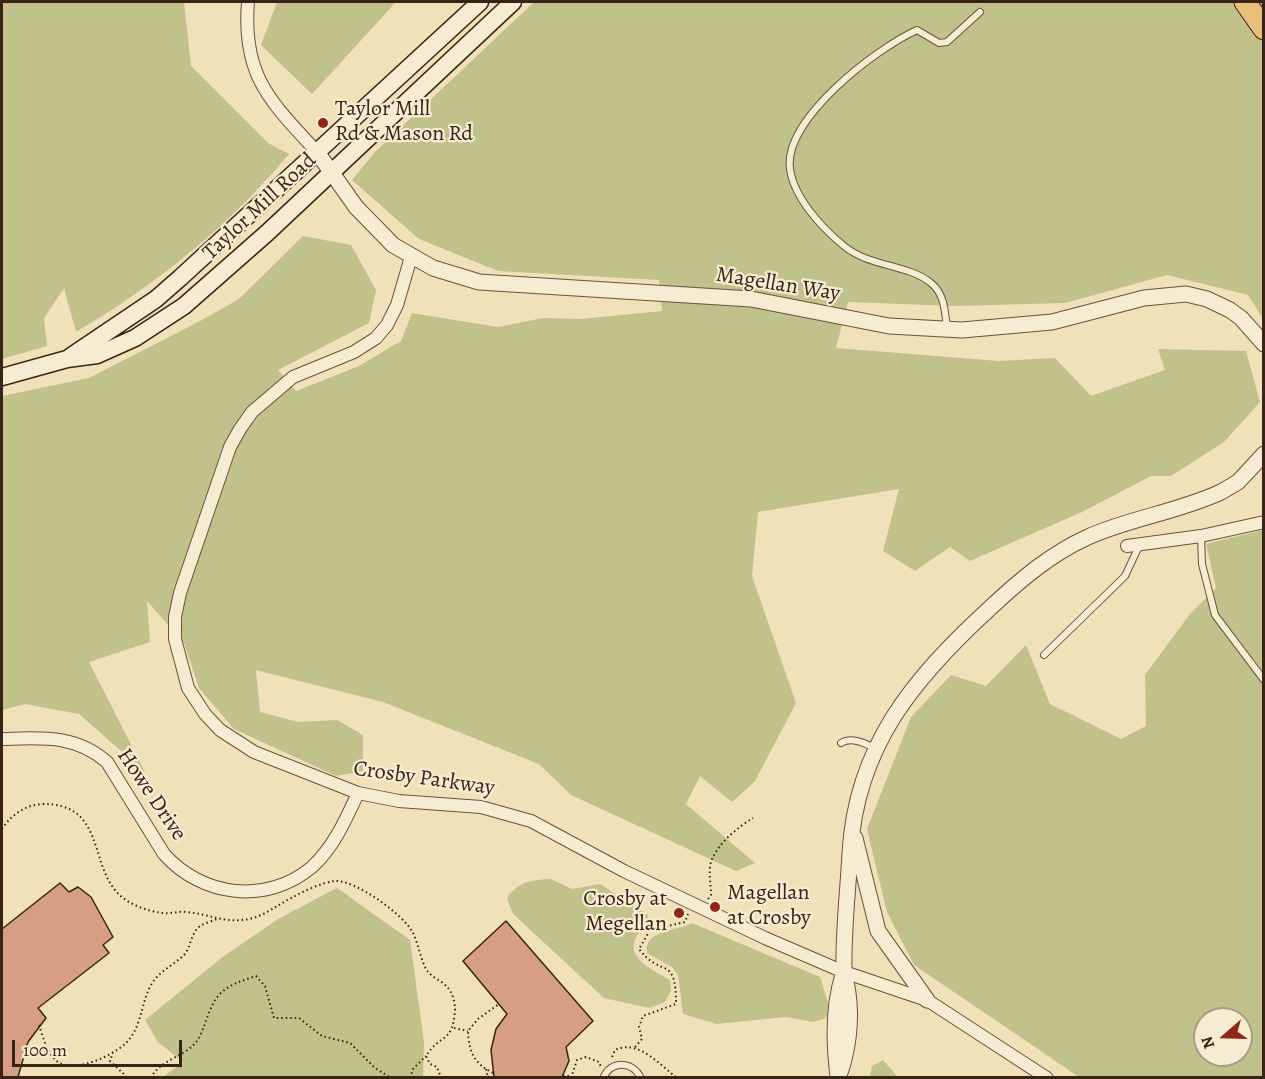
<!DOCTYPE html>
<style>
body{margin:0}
#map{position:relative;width:1265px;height:1079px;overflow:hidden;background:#f0e1b9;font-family:Alegreya,serif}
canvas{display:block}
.frame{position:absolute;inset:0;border:3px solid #392316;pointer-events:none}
.north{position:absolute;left:1193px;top:1007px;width:60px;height:60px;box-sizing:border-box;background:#f5ecd2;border:2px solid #aa9c87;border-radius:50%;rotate:250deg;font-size:16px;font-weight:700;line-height:24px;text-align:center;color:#392316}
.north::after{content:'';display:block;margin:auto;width:21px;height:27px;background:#8f2418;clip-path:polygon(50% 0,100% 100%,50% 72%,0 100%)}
.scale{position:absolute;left:12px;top:1040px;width:170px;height:27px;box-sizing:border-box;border:3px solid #392316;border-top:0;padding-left:8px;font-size:18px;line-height:21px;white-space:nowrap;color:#392316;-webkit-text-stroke:4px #f5ecd2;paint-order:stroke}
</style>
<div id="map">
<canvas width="1265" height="1079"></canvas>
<div class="frame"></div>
<div class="north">N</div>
<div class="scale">100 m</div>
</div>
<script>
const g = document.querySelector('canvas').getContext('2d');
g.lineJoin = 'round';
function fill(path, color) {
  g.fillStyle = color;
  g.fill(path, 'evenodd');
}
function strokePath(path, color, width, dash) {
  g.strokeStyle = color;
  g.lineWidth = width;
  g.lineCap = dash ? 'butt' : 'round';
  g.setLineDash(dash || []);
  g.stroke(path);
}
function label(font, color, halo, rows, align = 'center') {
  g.font = font + ' Alegreya,serif';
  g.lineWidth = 4.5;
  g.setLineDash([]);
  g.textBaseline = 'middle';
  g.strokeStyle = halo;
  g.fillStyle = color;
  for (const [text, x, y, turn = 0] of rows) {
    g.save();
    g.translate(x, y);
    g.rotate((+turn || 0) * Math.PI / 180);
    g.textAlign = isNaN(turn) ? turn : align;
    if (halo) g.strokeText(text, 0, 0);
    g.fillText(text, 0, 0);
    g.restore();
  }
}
fill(new Path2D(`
 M2,2H184L191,66L268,143L289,154C230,225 156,285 76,332L64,288L44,318L47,346L2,359Z
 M277,2H396L312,94L261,45Z
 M534,2H1263V319L1248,295L1167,275L1065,303L955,306L848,302L836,348L999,361L1055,358L1091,396L1165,370L1158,349L1246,351L1260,402L1224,442L1171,476H1151L1082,512L970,561L950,547L915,571L883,551L899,489L758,512L752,576L796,703L755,781L732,802L700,776L686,804L755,863L736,871L571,795L539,764L383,702L256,670L260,712L298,722L337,720L363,735V771L336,776L234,729L199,688L184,643L147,601L150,642L89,662L145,772L79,714L25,704L2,710V396L89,378L202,320L239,299L303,236L351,245L376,290L369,323L278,370L296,391L359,366L401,341L412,313L498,327L543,318L580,319L662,311L659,280L498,271L419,239L352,180L375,152Z
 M1263,530V1077H1079L914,965L887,912L867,829L911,717L951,675L986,686L1026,645L1050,704L1121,739L1146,726L1145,675L1190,614L1216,588L1206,544ZM1205,1019H1241V1055H1205Z
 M551,879L572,889L600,884L648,915C647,927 639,930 635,940C627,960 657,972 670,980L671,991L665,1002L649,1008L604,998L513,914L507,898C519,881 531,880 551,879Z
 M337,888L410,940L424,1042L423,1077H163L183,1062L158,1042L145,1020L224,956L278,919Z
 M692,923L820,977L829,1006L826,1018L813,1022L786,1017L717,1024L683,1014L678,975L672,967L647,953C643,930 678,931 692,923Z
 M883,1060L898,1077H870L872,1066Z`), '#c0c18b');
const building = new Path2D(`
 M60,883L69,892L78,887L91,897L113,937L103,945L109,953L38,1008L46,1018L28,1042L18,1077H2V929Z
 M506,921L593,1021L566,1047L569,1061L562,1077H494L491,1050L496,1029L507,1014L463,961Z`);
fill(building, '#d69f84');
strokePath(building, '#392316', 1.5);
const service = new Path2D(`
 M947,329C945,313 945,294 931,283C908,264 869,267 844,246C822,228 794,198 790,169C783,119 877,48 917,30L939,43L947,42L980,12
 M1201,536L1202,564L1215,615L1264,680
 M1044,655L1125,576L1140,544
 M841,743C852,736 866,744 877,749
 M603,1078C612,1060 632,1061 641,1078`);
const minor = new Path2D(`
 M248,2C242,76 270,101 317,152
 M411,257L397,305L387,325L376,338L354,352L293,377L252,412L240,429L230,447L180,593L175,617V639L188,688L205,714L220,730L254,752L358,793L399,801L481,807L531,821L624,871L765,938L844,972L927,1000L1047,1078
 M1127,546L1201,536L1264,522
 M2,739C41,738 75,734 107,762L164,854C202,897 267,905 312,867C334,847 346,819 358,793`);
const tertiary = new Path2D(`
 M317,152L356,207L393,245L433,268L479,282L751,299L889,326L962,330L1052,322L1144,298L1186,294L1207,299L1230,310L1241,318L1264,344
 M855,838L878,931L927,1000
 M838,1076C834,1044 833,1006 843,975
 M838,1078C848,1053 852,1020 848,993C847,986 845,978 844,971C843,932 848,892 850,853C856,746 914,678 989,609C1019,581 1050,554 1088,537C1130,518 1178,512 1221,492L1238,482L1264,454`);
const secondary = new Path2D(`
 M70,357L156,299L180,278L480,2
 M2,377L67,359L97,355L135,338L184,306L267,233L513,2`);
const motorway = new Path2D(`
 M1245,2L1264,29`);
strokePath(service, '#67523f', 8);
strokePath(minor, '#67523f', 14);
strokePath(tertiary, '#67523f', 17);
strokePath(secondary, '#392316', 19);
strokePath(motorway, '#392316', 23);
strokePath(new Path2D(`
 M2,829C11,815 25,805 42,804C103,803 90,860 115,890C126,904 146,911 163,913C171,914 178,911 186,912C211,914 226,925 253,918C267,914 279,904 293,897C304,891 323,882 335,881C356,880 404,915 413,933C418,943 420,956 425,967C429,977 442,980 448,988C453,993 455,1003 455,1009C453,1045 441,1032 426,1056L430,1064L437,1067L441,1078
 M708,899L711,895C711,885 708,871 711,862C717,844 738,827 753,818
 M39,1025C43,1037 47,1054 58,1062C76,1074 121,1053 131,1037C142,1021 142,1001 151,985C159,971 174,965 185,954C191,946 191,933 200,926C205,923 212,921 217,919
 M454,1028L468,1031
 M635,1047L642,1039L639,1027L643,1016L676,1004C676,954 662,979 639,949L650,930L685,922L688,914
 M113,1052L110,1061L128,1078
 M612,1057L615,1050C638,1039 659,1064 677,1078
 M486,1069L488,1078
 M493,1073C474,1063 469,1053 468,1031L478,1019L499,1004
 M563,1076H571
 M151,1078C159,1060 185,1057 197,1041C206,1027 208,1007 219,995C229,984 242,981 256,976L265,986L274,1018H299L322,1036L350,1043L375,1068L391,1078
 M411,1078L412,1070L426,1056
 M571,1078L577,1060L586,1057L599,1062L601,1067`), '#392316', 2, [1.5, 3]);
strokePath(service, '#f5ecd2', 6);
strokePath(minor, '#f5ecd2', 12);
strokePath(tertiary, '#f5ecd2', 15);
strokePath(secondary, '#f5ecd2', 16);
strokePath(motorway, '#e8c07c', 21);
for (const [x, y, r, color] of [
 [323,123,6,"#8f2418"],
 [715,907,6,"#8f2418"],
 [679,913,6,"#8f2418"]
]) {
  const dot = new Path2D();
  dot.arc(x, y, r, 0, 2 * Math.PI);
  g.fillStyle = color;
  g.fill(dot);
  strokePath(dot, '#f5ecd2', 2);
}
label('22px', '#392316', '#f5ecd2', [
 ["Taylor Mill",335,110],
 ["Rd & Mason Rd",335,135],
 ["Magellan",727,894],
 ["at Crosby",727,919],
 ["Crosby at",667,900,"right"],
 ["Megellan",667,925,"right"]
], 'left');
label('22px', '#392316', '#f5ecd2', [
 ["Taylor Mill Road",260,207,-43],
 ["Magellan Way",778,285,9],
 ["Crosby Parkway",424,779,8],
 ["Howe Drive",151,795,56]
]);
</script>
